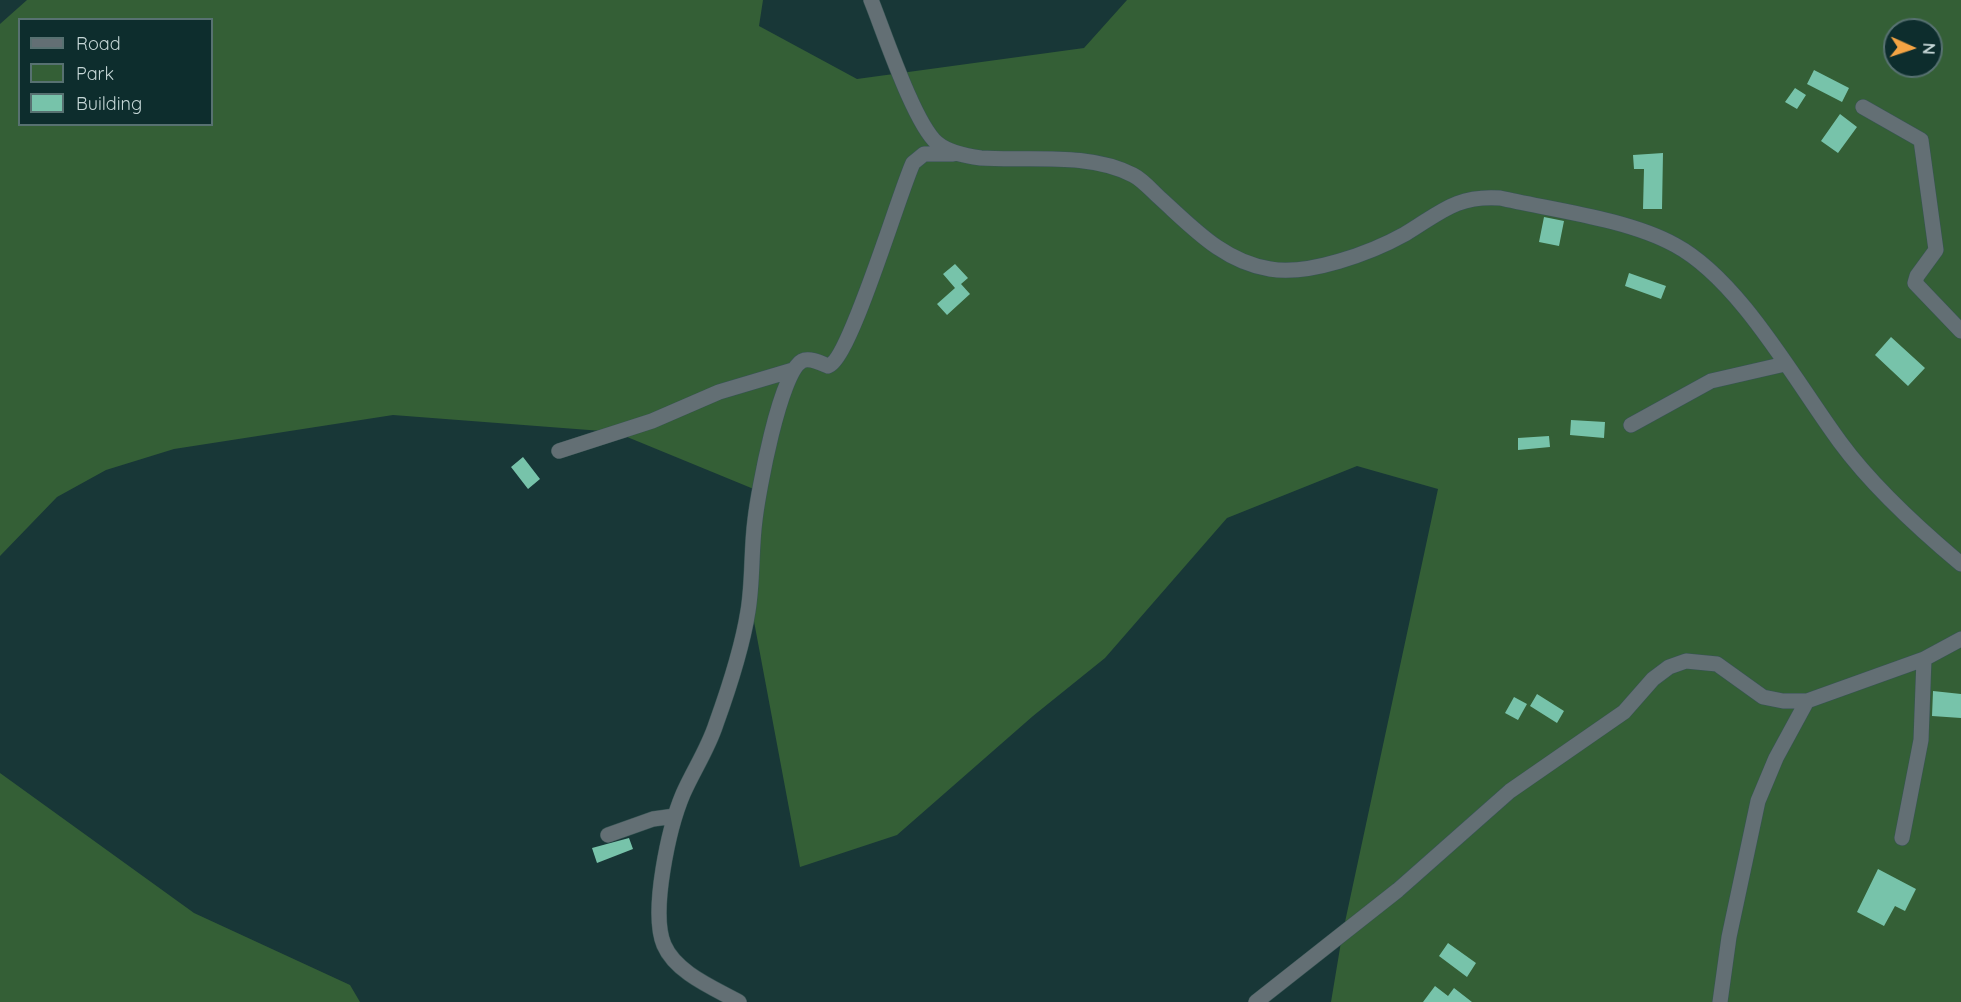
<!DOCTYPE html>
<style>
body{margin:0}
#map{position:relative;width:1961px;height:1002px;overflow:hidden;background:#183737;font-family:Quicksand,sans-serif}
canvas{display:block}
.legend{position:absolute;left:18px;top:18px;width:195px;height:108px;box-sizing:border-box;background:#0d2d2d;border:2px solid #577171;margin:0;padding:8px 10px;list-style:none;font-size:18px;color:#c5d6d6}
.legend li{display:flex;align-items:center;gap:12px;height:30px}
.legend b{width:30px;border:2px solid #577171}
.north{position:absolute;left:1883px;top:18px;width:60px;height:60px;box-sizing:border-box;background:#0d2d2d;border:2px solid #577171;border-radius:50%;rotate:93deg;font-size:16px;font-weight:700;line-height:24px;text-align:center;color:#c5d6d6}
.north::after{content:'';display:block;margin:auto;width:21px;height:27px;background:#f4a444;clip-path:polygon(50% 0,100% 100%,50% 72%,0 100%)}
</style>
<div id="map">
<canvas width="1961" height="1002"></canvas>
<ul class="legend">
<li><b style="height:8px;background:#636f74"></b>Road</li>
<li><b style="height:16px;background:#345f36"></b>Park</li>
<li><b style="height:16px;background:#77c3aa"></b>Building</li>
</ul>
<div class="north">N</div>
</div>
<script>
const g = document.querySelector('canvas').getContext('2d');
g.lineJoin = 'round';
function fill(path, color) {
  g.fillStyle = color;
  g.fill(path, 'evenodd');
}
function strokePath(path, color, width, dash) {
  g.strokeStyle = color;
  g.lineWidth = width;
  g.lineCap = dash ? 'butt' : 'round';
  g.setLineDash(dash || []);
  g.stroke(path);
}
fill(new Path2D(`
 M27,0H763L759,26L857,79L1084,48L1127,0H1961V1002H1331L1342,936L1438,489L1357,466L1227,518L1105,658L1033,716L897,835L800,867L750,600L761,492L615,432L393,415L174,449L106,470L57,497L0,556V24ZM20,20H212V124H20ZM1895,30H1931V66H1895Z
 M0,773L194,913L350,985L360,1002H0Z`), '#345f36');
fill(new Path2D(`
 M1814,70L1849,88L1842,102L1807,84Z
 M1795,88L1806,95L1797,109L1785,102Z
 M1840,114L1857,127L1838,153L1821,141Z
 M1663,153L1662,209H1643L1644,169H1634L1633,155Z
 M1544,217L1564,221L1559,246L1539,242Z
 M955,264L968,278L961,284L970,294L947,315L937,304L955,288L943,274Z
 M1629,273L1666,286L1661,299L1625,286Z
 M1891,337L1925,368L1908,386L1875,355Z
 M1571,420L1605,422L1604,438L1570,435Z
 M1549,436L1550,447L1518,450V438Z
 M523,457L540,479L528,489L511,467Z
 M1933,691L1961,694V718L1932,716Z
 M1537,694L1564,711L1557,723L1530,706Z
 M1514,697L1527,704L1518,720L1505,713Z
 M629,838L633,849L597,863L592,848Z
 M1878,869L1916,889L1905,911L1895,906L1884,926L1857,912Z
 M1448,943L1476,963L1467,977L1439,956Z
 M1435,986L1448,996L1454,988L1472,1002H1423Z`), '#77c3aa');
const minor = new Path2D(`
 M871,0C884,32 914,123 937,143C949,153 966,156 981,158C1029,161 1089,152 1133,175C1143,180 1152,191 1161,199C1193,228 1224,262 1270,269C1308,276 1371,253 1405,234C1440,213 1456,195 1500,198C1553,210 1628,219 1675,245C1740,280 1795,381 1840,442C1873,487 1918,528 1961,564
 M1863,107L1921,140L1936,250L1917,276L1915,283L1961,331
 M1631,425L1711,381L1785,364
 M559,451L652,421L719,392L793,370
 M608,835L653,819L675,816
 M1902,838L1921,740L1924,659
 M739,1002C714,988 676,973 664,945C650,912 669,827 683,794C693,771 708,749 716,724C729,688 742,649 748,611C753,581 751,550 755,520C758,493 780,372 802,361C809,357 821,363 828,366C850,360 899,193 913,163L924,154H953
 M1256,1002L1398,890L1510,791L1624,712L1653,679L1669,667L1686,661L1717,664L1763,697L1783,701H1807L1924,659L1961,639
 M1720,1002L1729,937L1758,801L1776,758L1807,701`);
strokePath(minor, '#375454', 16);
strokePath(minor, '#636f74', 15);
</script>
